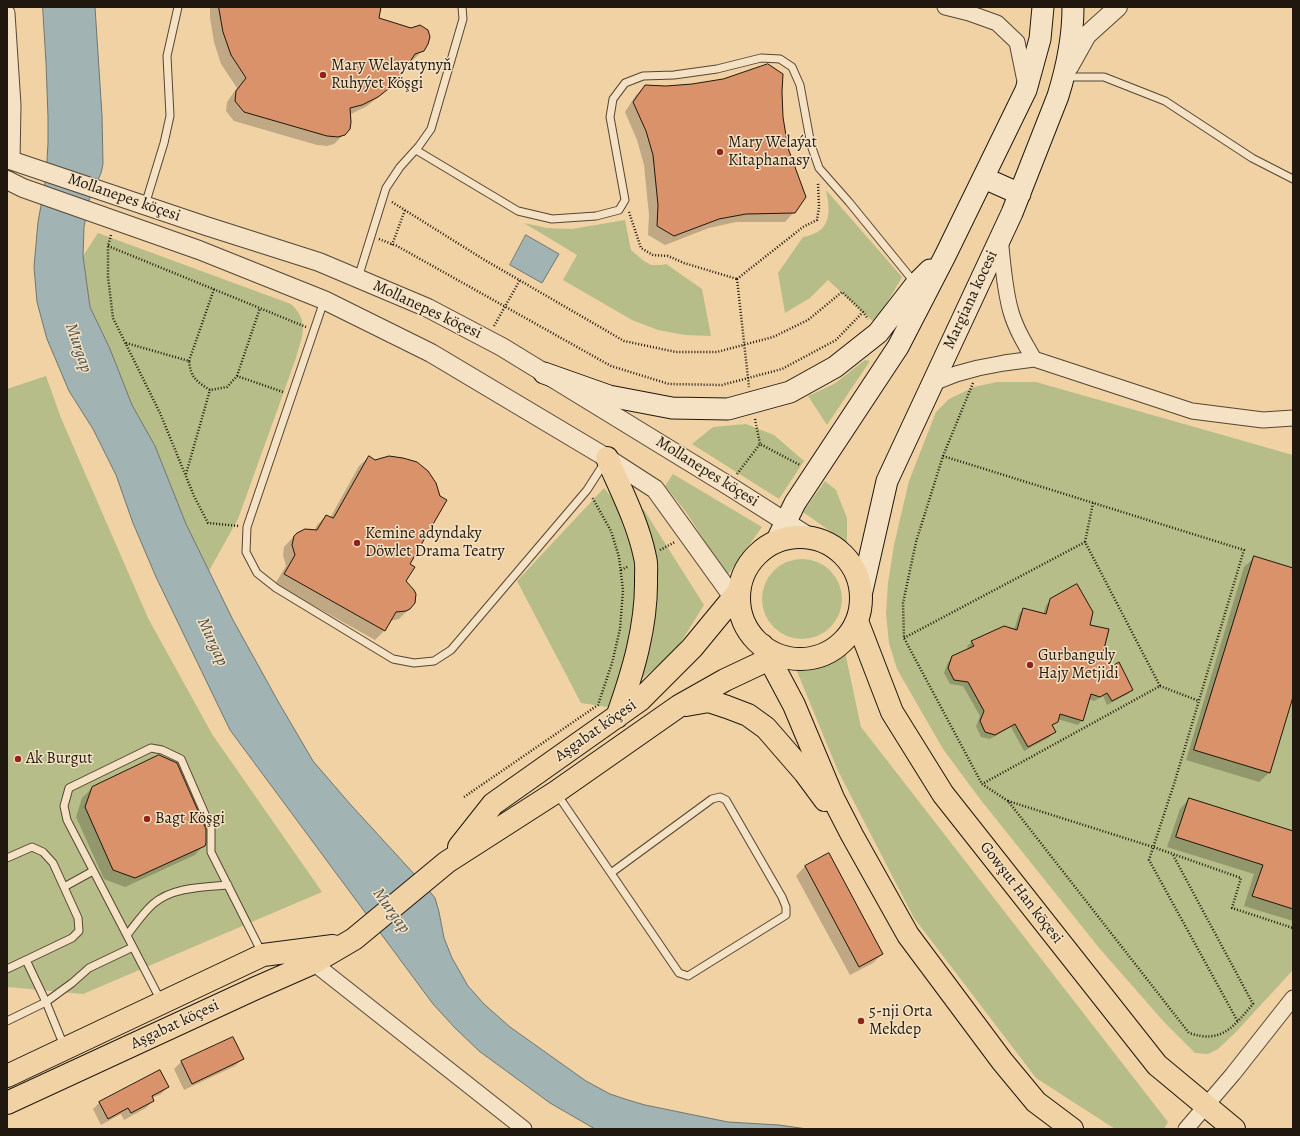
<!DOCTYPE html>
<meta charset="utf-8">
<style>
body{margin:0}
#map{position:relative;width:1300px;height:1136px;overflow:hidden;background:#f0d2a5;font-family:Alegreya,serif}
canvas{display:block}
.frame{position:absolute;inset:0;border:8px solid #20180e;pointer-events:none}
</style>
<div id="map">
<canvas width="1300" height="1136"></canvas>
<div class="frame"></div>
</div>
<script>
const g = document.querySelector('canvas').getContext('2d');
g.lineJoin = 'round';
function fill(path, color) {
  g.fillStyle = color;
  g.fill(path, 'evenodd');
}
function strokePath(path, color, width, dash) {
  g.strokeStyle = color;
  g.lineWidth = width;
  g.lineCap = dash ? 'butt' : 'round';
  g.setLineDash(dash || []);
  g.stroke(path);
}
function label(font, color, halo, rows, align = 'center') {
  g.font = font + ' Alegreya,serif';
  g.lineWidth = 3;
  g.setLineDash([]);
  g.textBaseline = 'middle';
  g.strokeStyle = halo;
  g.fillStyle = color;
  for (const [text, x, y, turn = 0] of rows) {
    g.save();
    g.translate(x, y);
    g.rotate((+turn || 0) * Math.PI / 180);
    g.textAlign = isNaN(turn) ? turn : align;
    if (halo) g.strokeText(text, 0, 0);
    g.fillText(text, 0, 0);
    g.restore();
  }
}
fill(new Path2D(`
 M826,190L902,277L875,323L828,280L810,298L785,313L778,273L803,237C831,232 831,214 826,190Z
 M625,220L631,250L644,261L651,265H662L666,264L702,289L711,336L685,335L658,330L632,320L563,280L577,255L524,223L547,228L572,229Z
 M98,233L291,304C310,322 302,336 296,358L238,519L209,571L186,524L155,446L132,405L110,349L90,307L83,256Z
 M865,360L870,361L827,425L808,396L834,384Z
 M46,376L61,418L148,618L212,734L322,892L83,994L7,987V389Z
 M997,382H1036L1293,455V970L1235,1033L1218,1049L1208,1054L1195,1053L1165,1023L1100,949L980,799L943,749L897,669L889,643L886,614L888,583L894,545L909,481L936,412L949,399L974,387Z
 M746,424L774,435L804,461L779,499L692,444L713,427Z
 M673,474L762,527L727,576L686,512L665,486Z
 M825,481L836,490L847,518V543L803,512Z
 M604,488L623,512L633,550L642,595L632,650L608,707L581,703L517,581Z
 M631,503L644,510L704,605L676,650L637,683L653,635L654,607Z
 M762 599a40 40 0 1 1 80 0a40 40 0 1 1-80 0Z
 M845,652L861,727L1168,1122L1164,1129H1115L1036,1078L914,918L838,771L796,669L828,665Z`), '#b7bd88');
const water = new Path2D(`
 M43,7H95L102,116L103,164L101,173L89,200L84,227L83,256L90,307L110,349L132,405L155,446L186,524L233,620L279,703L313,761L350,804L427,888L435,898L439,912L444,938L452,958L468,986L484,1004L510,1027L586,1081L610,1094L628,1100L645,1105L728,1122L779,1125L807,1129H595L550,1103L479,1051L455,1028L433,1004L230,730L156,577L133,523L116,475L93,429L69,391L47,339L37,302L34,267L38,222L46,178L48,143V117L46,63Z
 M526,235L559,254L542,283L510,265Z`);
fill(water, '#a1b4b3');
strokePath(water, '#6d7671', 1);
fill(new Path2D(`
 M210,7H380L377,19L423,50L413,60L409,61L391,85L381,95L367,106L349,115L344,134L334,144L327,146L317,145L234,121L226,111L227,102L237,88L221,64L214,42L210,18Z
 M645,86L781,92L782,117L794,212L785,222H736L709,228L665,245L648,235L649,215L644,165L637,140L625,112L636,95Z
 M369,457L409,564L405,581L409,609L399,619L390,621L384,631L375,640L275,584L286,566L283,555L284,547L297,533L314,531L317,525L326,516L330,518L359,466Z
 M1254,558L1293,569V693L1269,773L1259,782L1186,760L1244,567Z
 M1051,600L1089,626L1101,658L1110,668L1132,690L1128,694L1107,705L1103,696L1094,701L1088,699L1082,720L1078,725L1057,719L1051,726L1054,732L1050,737L1024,751L1011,727L990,739L981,737L976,726L980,716L963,686L950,684L944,673L948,662L953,657L969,650L967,646L972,642L1014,630L1019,614L1023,609L1043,615L1046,605Z
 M92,788L204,845L195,855L125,887L104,879L76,817L82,798Z
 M1189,799L1293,832V921L1244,906L1254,874L1167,847L1180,809Z
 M805,866L882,954L873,963L850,975L796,876Z
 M232,1038L242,1059L235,1066L184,1090L174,1069L181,1062Z
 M168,1087L161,1094L152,1098L153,1101L146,1108L124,1120L121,1114L101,1125L93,1109L100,1102Z`), '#0003');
const building = new Path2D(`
 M219,7H381L379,18L411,28L420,25L428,30L430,37L428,44L424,51L415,54L406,68L392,86L378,97L362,105L350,108L351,122L350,129L345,135L338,137L327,136L244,112L235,101L236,91L246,78L231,55L223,32Z
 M768,64L783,74L782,92L783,117L788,148L806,197L795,213L746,214L719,219L674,236L657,226L658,205L653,155L646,131L633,102L645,85L666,86L692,84L723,79Z
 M369,456L375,460L389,456L403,458L417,462L428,471L436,483L440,496L447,500L410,564L415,567L406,581L414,590L416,594L415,603L410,609L406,611L396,612L385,631L284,574L295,555L292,545L294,536L297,533L305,529L317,530L326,515L333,518Z
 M1254,556L1293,568V697L1270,773L1194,750Z
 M1077,584L1093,612L1090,625L1109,629L1102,657L1109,659L1111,667L1119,662L1133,690L1112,701L1107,693L1100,697L1091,694L1083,721L1060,714L1058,722L1052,725L1056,732L1028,747L1015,724L995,735L985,732L980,721L984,711L968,682L954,680L948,668L952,656L974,646L971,641L1004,626L1017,630L1023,608L1046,614L1050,599Z
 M159,755L177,763L206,829V843L205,846L135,878L113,870L85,807L92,787Z
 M1189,798L1293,831V909L1252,896L1263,865L1176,837Z
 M829,853L883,954L859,967L805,866Z
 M233,1037L244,1059L192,1084L181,1061Z
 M160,1070L169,1087L152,1096L154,1101L131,1113L128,1108L108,1119L99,1102Z`);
fill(building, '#da926a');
strokePath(building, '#20180e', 1);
const service = new Path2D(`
 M1066,77H1104L1165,101L1252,158L1293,179
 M416,150L518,211L552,219L596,216L619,210L625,200L610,117L613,99L625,83L643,76L674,75L717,69L761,58L780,59L792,67L800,85L811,145L819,168L849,202L915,283
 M145,205L164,143L170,116L167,56L178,7
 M358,278L386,188L400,167L419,146L431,129L463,19L462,7
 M324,301L247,527L246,552L257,573L276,588L393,659L414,663L434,661L451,650L587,490L605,462
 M557,794L679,973L688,976L786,915V907L782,897L726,800L720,797L712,799L611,873
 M7,858L32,847L43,852L53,863L78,918L79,931L72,938L26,960L7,969
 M64,887L93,871
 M127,935C135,925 143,913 153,904C172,887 203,887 228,885
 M26,960L46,1002L64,1046
 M161,1001L67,820L64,806L69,788L151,748L162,750L181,759L211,828V852L262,953
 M7,1021L46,1002L72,983L89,968L133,947`);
const minor = new Path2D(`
 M945,7L969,13L997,23L1017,42L1026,86
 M7,13L13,105L12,161
 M1000,238C1003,263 1004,288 1011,312C1016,329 1025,344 1034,359
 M933,383L956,374L978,368L1004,363L1034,359L1192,411L1263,420L1293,418
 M306,957L524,1129
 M1186,1129L1233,1074L1293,998`);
const tertiary = new Path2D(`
 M1069,67L1087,35L1118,7
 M7,159L206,226L319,262L428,308L502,347L729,486L811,538
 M7,180L23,188L199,250L324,300L431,353L607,458L655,489L740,607`);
const secondary = new Path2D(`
 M984,178L1020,194
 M544,373L609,396L672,408L728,409L790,392L835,367L878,333L916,284L930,270
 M776,542L795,503L898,347L945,256L1026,90L1040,39L1043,7
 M862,591L887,481L1012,213L1058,96C1067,67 1073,37 1073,7`);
const primary = new Path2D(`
 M607,458C621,490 638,523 645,557C647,564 646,571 646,578C647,626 633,672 617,717
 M739 598a61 61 0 1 1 122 0a61 61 0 1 1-122 0Z
 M857,621L892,712L943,794L1157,1065L1234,1129
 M762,645L794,705L833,798L852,835L908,935L1002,1061L1036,1102L1072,1129
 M686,705L709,701L727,707L748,715L766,728L805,773L825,800
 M459,847L493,804L640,700L692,648L739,591
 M7,1076L263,955L333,946
 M7,1103L256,988L313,963L354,939L447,862L556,792L679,706L725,680L778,655`);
strokePath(service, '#544634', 9);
strokePath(minor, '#544634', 17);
strokePath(tertiary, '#544634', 20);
strokePath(secondary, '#20180e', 23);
strokePath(primary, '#20180e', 24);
strokePath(new Path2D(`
 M392,202L483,259L624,341L676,352H717L773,337L808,320L842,292L863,312L868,319
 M629,212L641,248L653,255L668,256L684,263L737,279
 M111,235L108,246V277L113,318L160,413L194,496L208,523L239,526
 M379,239L397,246L611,366L669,384L722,385L782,369L836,340L863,312
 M392,245L405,210
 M108,246L306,327
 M737,279L749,387
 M737,279L803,227L817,220L819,207L818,183
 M494,326L520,280
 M126,343L189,361C191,378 196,381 210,390L227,387L237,376L283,392
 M189,361L214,289
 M237,376L260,308
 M973,383L943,456L916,542L903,603L904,638L982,784L1008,801L1189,1033C1222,1044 1233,1027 1253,1004L1173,855
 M755,419L760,444
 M943,456L1244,550L1174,784L1149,860L1238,1022
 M186,474L210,390
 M737,474L760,444L800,465
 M1085,542L1093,503
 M660,550L675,542
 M621,570L629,566
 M904,638L1085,542L1160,686L982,784
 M1160,686L1199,701
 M464,797L598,705L612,663L620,629L623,590L619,557L611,531L592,497
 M1008,801L1153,847L1241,878L1232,908L1293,928`), '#20180e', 2.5, [1, 2]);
strokePath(service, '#f5e2c4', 7);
strokePath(minor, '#f5e2c4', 15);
strokePath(tertiary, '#f5e2c4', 18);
strokePath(secondary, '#f5e2c4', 21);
strokePath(primary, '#f0d2a5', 22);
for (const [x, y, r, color] of [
 [323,75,4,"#8f2418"],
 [720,152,4,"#8f2418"],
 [357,543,4,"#8f2418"],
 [1030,665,4,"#8f2418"],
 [18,759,4,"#8f2418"],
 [147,819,4,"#8f2418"],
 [861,1021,4,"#8f2418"]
]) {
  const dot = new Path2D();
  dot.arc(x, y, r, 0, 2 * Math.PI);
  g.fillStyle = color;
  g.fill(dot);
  strokePath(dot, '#f5e2c4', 1.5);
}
label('16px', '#20180e', '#f5e2c4', [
 ["Mary Welayatynyň",331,66],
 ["Ruhyýet Köşgi",331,84],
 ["Mary Welaýat",728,143],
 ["Kitaphanasy",728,161],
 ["Kemine adyndaky",365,534],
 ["Döwlet Drama Teatry",365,552],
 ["Gurbanguly",1038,656],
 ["Hajy Metjidi",1038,674],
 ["Ak Burgut",26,759],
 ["Bagt Köşgi",155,819],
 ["5-nji Orta",869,1012],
 ["Mekdep",869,1030]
], 'left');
label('16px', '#20180e', '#f5e2c4', [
 ["Mollanepes köçesi",124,198,19],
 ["Margiana kocesi",971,300,-65],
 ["Mollanepes köçesi",427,310,25],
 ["Mollanepes köçesi",707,472,32],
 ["Aşgabat köçesi",596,731,-35],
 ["Gowşut Han köçesi",1021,893,52],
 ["Aşgabat köçesi",175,1025,-25]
]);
label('italic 17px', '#4d4f48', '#f5e2c4', [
 ["Murgap",78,348,71],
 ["Murgap",212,642,65],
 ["Murgap",391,911,54]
]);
</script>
